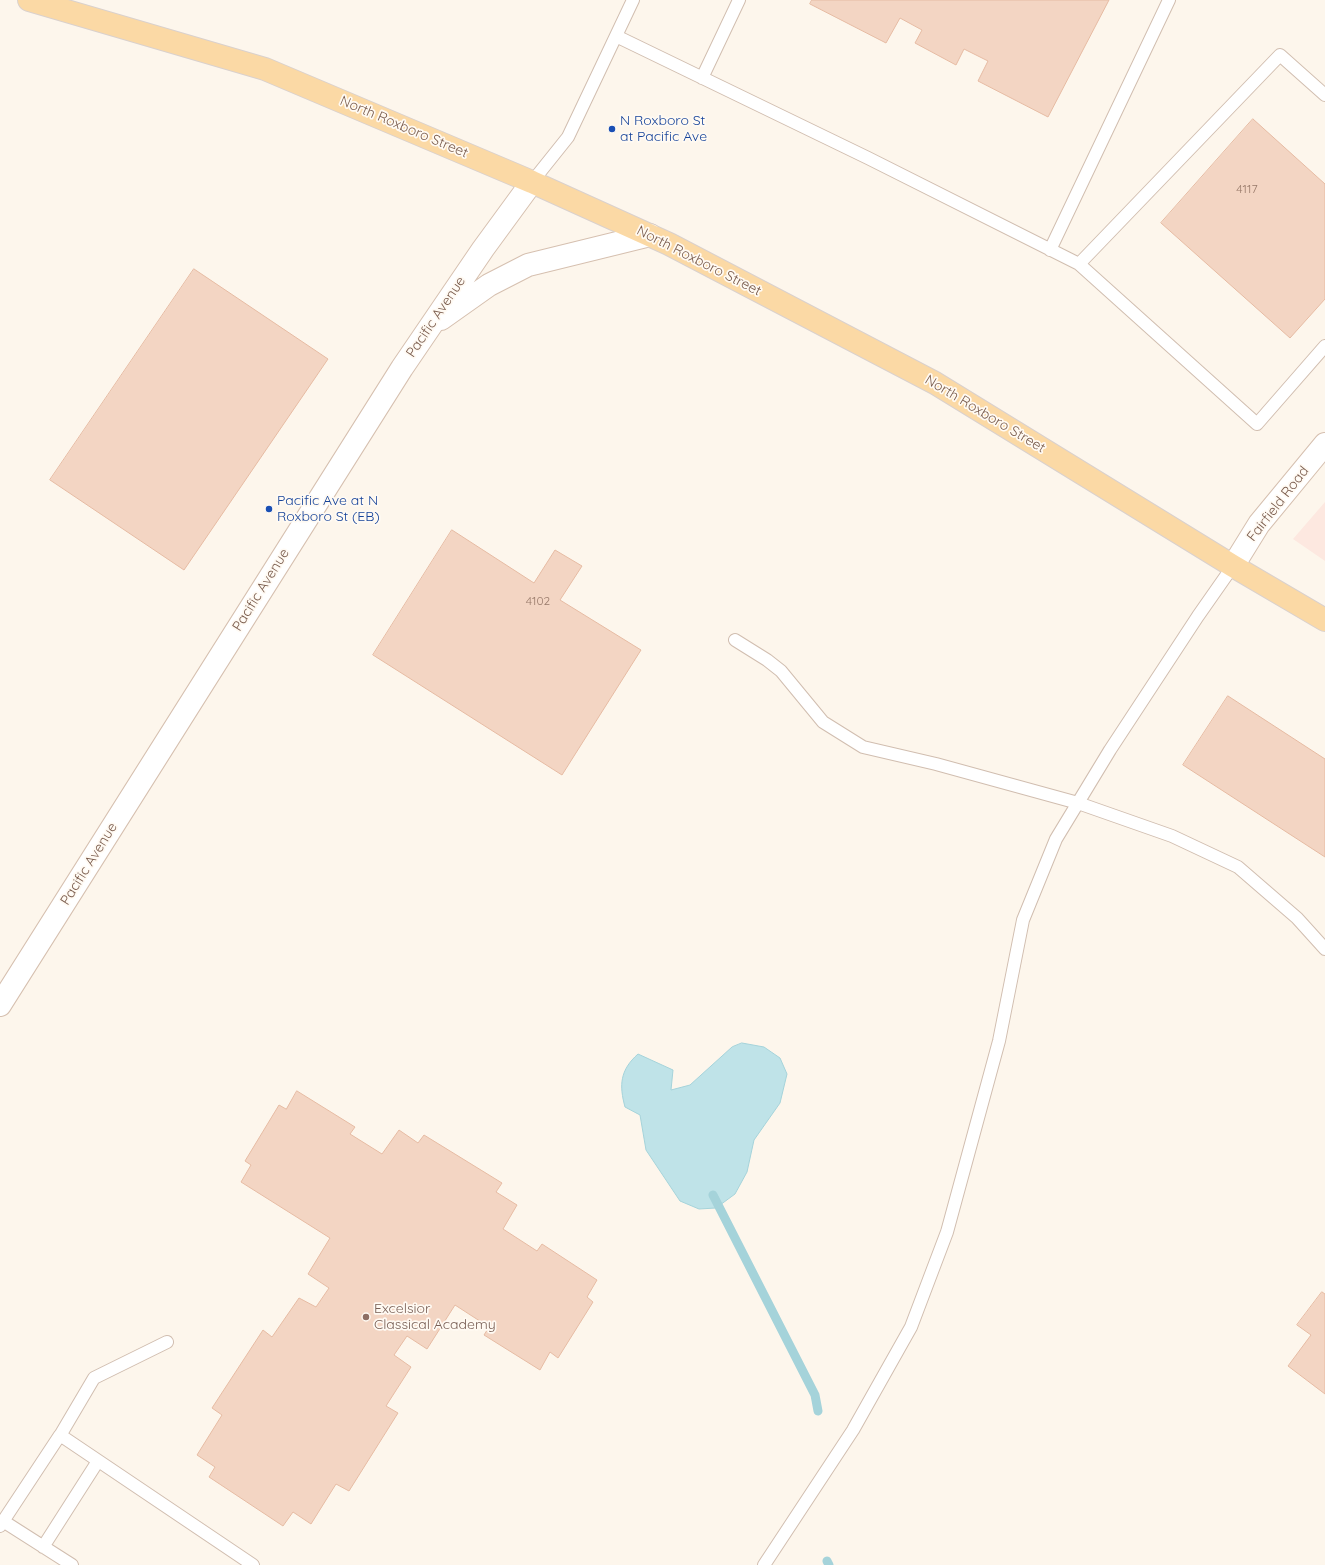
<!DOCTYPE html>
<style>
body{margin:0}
canvas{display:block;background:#fdf6ec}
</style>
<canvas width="1325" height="1565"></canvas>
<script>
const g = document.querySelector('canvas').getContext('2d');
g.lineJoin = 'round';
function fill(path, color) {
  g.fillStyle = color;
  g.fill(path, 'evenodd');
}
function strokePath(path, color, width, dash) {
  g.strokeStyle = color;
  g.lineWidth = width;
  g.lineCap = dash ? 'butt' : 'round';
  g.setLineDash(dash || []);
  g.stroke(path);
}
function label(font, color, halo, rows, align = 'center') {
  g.font = font + ' Quicksand,sans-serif';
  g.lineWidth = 3.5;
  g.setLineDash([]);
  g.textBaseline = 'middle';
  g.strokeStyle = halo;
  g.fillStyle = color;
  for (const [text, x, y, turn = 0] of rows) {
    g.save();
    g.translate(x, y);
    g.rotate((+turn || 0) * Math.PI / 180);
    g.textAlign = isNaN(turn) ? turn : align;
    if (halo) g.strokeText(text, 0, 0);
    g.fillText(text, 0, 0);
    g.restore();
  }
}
fill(new Path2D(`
 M1325,502V561L1293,539Z`), '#fde8e0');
const water = new Path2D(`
 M742,1043L764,1047L780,1058L787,1074L780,1103L754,1140L747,1172L735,1194L716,1208L699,1209L680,1201L646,1150L640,1115L625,1107C619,1085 620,1070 638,1054L673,1070L671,1090L690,1085L732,1047Z`);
fill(water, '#bfe3e8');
strokePath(water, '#a5d3da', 1);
strokePath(new Path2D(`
 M713,1195L815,1395L818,1411
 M827,1561L829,1565`), '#a5d3da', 9);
const building = new Path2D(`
 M812,0H1109L1048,117L978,81L988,61L964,49L956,65L915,43L922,30L900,18L886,43L810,4Z
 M1253,119L1325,184V299L1290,338L1161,223Z
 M194,269L328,359L184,570L50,480Z
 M452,530L534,583L555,550L582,566L560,600L641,650L562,775L373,655Z
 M1228,696L1325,759V857L1183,765Z
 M297,1091L355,1127L350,1134L382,1154L399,1130L418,1143L424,1135L502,1183L496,1192L517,1205L503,1229L537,1251L542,1244L597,1280L587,1297L593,1302L558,1358L550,1352L540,1370L484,1335L489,1327L455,1305L427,1349L407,1336L394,1355L411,1367L386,1406L398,1413L349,1491L336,1484L311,1524L293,1512L283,1526L209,1477L215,1467L197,1455L222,1415L212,1408L263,1330L272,1337L299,1298L316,1307L329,1288L308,1274L330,1238L241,1182L251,1165L245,1161L279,1105L286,1109Z
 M1322,1292L1325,1294V1394L1288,1366L1311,1335L1297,1325Z`);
fill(building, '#f3d5c3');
strokePath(building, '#e6bba3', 1);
const lane = new Path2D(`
 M616,36L868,158L1079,264L1257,424L1325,346
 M702,78L739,0
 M532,182L568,137L633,0
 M1050,250L1169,0
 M1079,264L1280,55L1325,95
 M735,640L767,660L781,671L823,722L863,747L936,764L1078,803L1172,836L1238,867L1297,918L1325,949
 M58,1439L94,1378L167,1342
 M3,1521L72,1565
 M0,1526L60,1435L253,1565
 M43,1547L98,1461
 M764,1565L853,1430L911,1327L947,1232L999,1041L1023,920L1056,839L1110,750L1198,616L1233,566`);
const secondary = new Path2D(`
 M441,319L489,285L528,265L650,235
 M1233,566L1259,524L1325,444
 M0,1005L402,368L483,249L532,182`);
const primary = new Path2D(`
 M29,0L265,69L532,182L669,244L935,383L1233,566L1325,620`);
strokePath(lane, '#d1beb0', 14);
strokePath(secondary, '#d6c0b0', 24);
strokePath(primary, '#dad1cd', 24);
strokePath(lane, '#fff', 12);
strokePath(secondary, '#fff', 22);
strokePath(primary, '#fbd9a5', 22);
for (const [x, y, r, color] of [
 [612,129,4,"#1a4fb4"],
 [269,509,4,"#1a4fb4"],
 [366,1317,4,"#8d6e63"]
]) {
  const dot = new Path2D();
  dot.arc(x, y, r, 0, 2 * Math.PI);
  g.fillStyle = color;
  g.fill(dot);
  strokePath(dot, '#fffaf3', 1.5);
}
label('12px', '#987a6a', null, [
 ["4117",1247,189],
 ["4102",538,601]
]);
label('14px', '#164399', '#fffaf3', [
 ["N Roxboro St",620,121],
 ["at Pacific Ave",620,137],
 ["Pacific Ave at N",277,501],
 ["Roxboro St (EB)",277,517]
], 'left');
label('14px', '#7a5c4d', '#fffaf3', [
 ["North Roxboro Street",404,127,23],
 ["North Roxboro Street",699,261,27],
 ["Pacific Avenue",436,317,-56],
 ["North Roxboro Street",985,414,31],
 ["Fairfield Road",1278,504,-52],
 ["Pacific Avenue",261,590,-58],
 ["Pacific Avenue",89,864,-58]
]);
label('14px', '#785e54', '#fffaf3', [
 ["Excelsior",374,1309],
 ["Classical Academy",374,1325]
], 'left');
</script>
